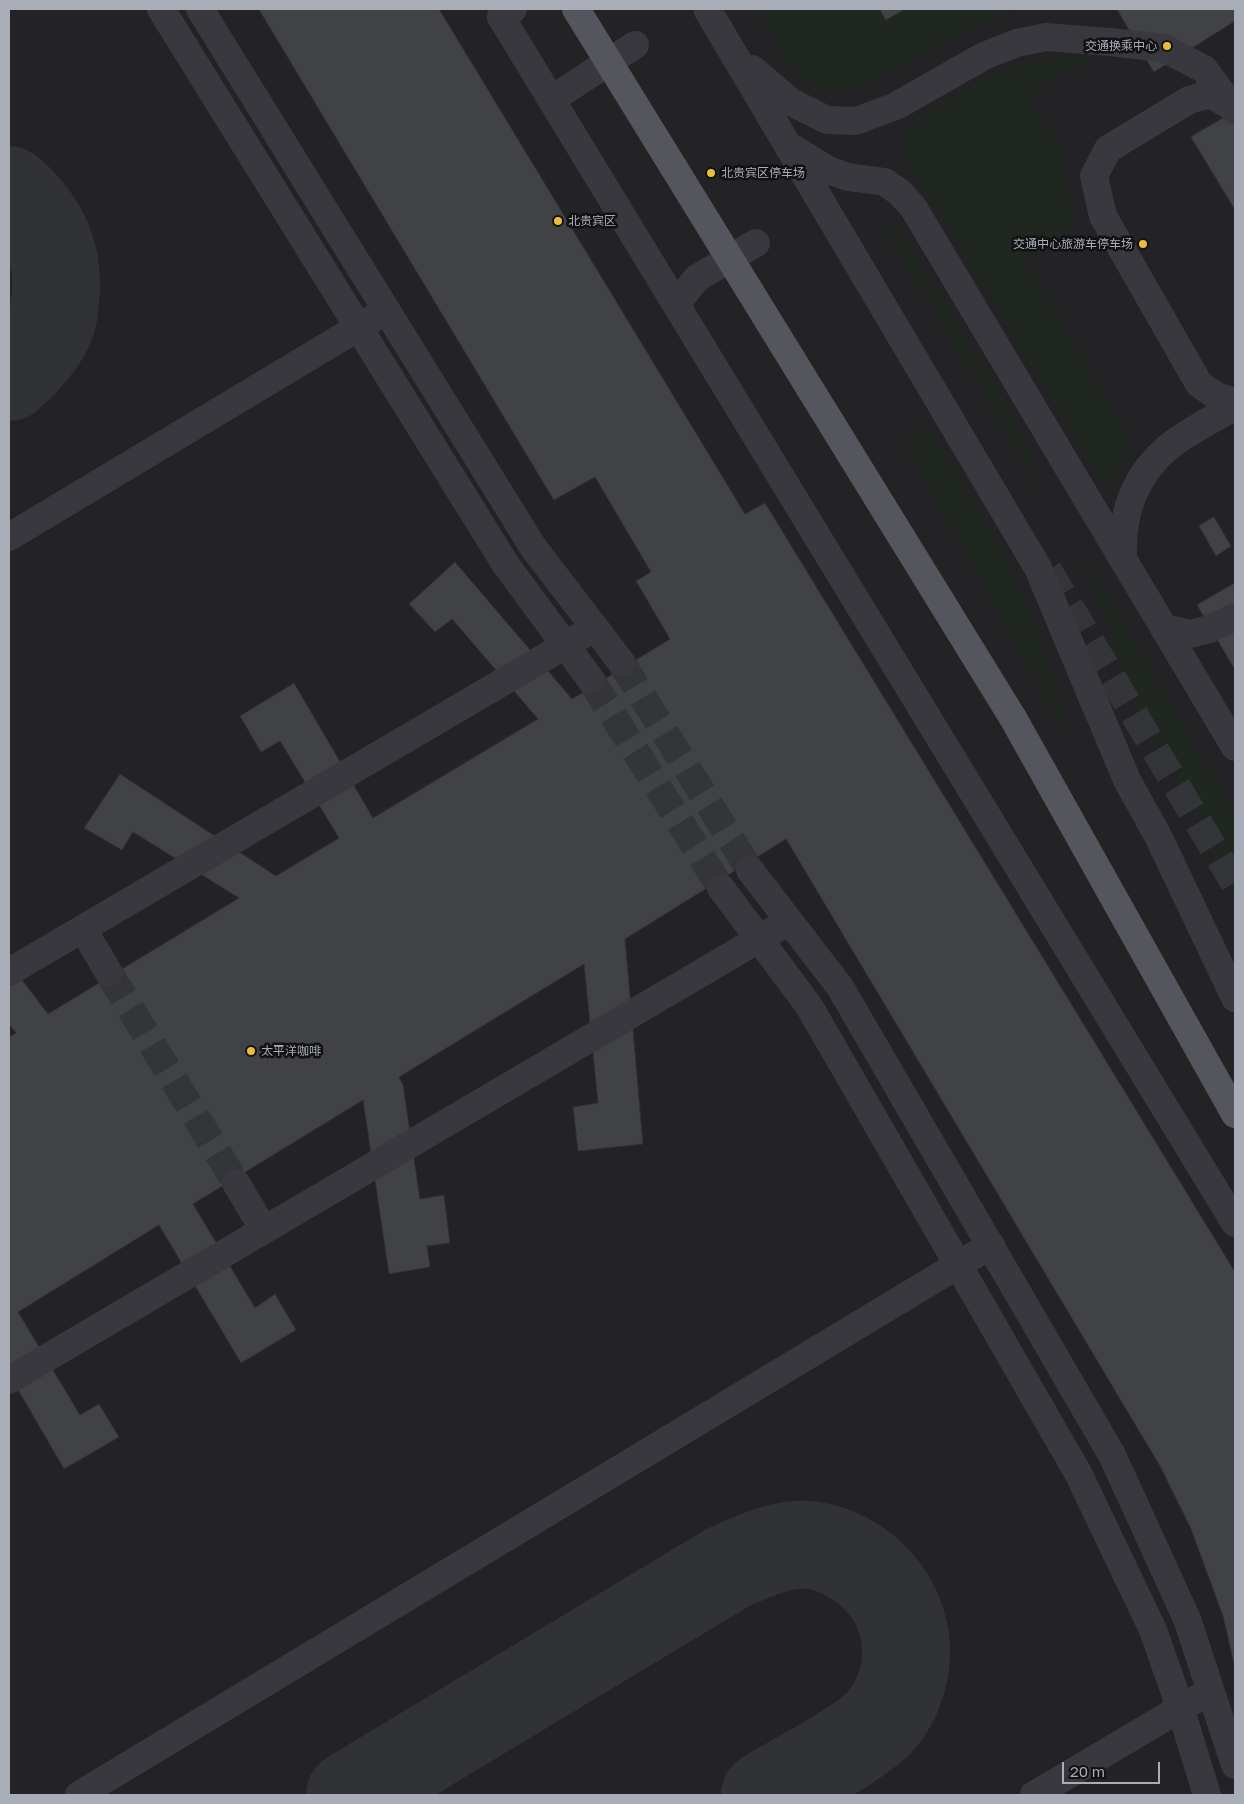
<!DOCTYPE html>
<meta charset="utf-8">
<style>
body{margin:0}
#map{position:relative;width:1244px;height:1804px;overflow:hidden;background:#171719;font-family:"Golos Text",sans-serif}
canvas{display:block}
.frame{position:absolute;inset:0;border:10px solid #a9adb8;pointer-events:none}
.scale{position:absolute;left:1062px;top:1762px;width:98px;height:22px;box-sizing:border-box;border:2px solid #a9adb8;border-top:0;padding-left:6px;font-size:15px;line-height:18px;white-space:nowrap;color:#a9adb8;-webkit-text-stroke:4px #121214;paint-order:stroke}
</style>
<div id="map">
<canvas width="1244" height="1804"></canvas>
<div class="frame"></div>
<div class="scale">20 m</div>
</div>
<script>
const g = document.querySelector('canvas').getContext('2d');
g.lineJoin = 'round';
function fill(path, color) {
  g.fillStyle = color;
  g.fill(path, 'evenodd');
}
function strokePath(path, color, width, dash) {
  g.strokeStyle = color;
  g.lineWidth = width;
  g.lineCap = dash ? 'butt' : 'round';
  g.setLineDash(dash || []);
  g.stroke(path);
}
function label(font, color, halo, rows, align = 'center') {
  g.font = font + ' "Golos Text","Noto Sans SC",sans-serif';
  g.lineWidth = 5;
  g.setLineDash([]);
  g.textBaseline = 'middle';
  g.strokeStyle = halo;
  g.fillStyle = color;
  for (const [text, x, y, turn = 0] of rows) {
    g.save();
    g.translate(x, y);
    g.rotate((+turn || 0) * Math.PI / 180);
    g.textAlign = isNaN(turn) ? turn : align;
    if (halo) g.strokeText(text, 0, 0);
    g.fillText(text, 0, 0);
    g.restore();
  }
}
fill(new Path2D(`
 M9,9H1235V1795H9Z`), '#232326');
fill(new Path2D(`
 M756,9H1030L1008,11L853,90L818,91L787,63Z
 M1098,53L1028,96L1063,154L1074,228L1023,259L1135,448L1122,463L1111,483L1104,481L1097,472L907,161C904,142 904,133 917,119L995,73L1014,66Z
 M896,226L1019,424L1043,490L887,233Z
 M929,428L1004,554L1020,590L1071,725L1063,729L905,443Z
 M1083,555L1235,814V898L1126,675Z`), '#1f2720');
strokePath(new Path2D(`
 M9,190C43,219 61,255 55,301C54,308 54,317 51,323C43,344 25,362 9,377
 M350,1795L727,1568C749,1558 770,1548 795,1545C813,1543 833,1549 849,1558C907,1591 924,1661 885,1716C868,1740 793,1778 765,1795`), '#313236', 88);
const building = new Path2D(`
 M259,9H439L745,514L765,503L1235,1272V1668L1223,1616L1191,1529L1160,1466L786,839L625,939L643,1144L578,1151L573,1107L598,1103L584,964L399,1077L403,1085L420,1199L444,1195L450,1243L427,1246L430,1267L389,1274L363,1100L193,1204L255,1308L275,1294L296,1330L241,1363L159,1225L18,1312L80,1415L99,1404L119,1437L64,1469L9,1374V1037L16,1033L9,1024V963L48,1014L239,898L133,832L122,850L84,828L120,774L276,876L339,838L280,741L261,752L240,716L294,683L373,818L538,719L452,619L435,632L409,604L455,562L572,699L670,639L636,581L651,572L595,477L554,500Z
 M880,9H905L886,20Z
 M1117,9H1235V21L1154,72Z
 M1235,111V210L1191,137Z
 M1214,517L1231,546L1216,556L1199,526Z
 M1235,583V670L1197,605Z`);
fill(building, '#414246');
strokePath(building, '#313135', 1);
strokePath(new Path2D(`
 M1048,570L1235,884
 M621,662L750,870
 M591,680L721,888
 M109,973L236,1183`), '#343539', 28, [28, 14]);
strokePath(new Path2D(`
 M161,9L506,565L591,680
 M200,9L533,547L621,662
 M513,9L501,17L1235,1223
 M707,9L1038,568L1127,780L1158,836L1235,998
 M752,69L791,102L827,120L856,121L896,106L984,56L1017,43L1046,37L1110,42L1163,48L1204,69L1235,111
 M552,99L635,45
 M1234,108L1210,94L1189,100L1108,149L1094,176L1103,216L1199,384L1218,397L1235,402
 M794,149L828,170L848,177L885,182L899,192L913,207L1235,747
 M676,304L697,278L756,243
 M9,537L374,318
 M1123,559C1121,517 1133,478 1166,449C1184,433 1214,419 1235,406
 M1164,628L1190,634L1209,629L1235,617
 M750,870L840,987L1112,1455L1187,1619L1235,1765
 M721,888L809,1006L1078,1473L1153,1630L1180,1707L1207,1795
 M83,929L109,973
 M9,972L581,636
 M236,1183L264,1230
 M9,1380L776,929
 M79,1795L991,1245
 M1034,1795L1196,1699`), '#38383e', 28);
strokePath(new Path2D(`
 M1013,718L1235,1114`), '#54555d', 28);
strokePath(new Path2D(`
 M576,9L1013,718`), '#54555d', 28);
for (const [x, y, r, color] of [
 [1167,46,5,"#ecbc3b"],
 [711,173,5,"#ecbc3b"],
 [558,221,5,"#ecbc3b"],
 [1143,244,5,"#ecbc3b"],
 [251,1051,5,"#ecbc3b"]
]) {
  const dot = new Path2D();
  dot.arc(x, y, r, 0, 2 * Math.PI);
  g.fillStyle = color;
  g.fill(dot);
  strokePath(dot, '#121214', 2);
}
label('12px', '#a9adb8', '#121214', [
 ["交通换乘中心",1157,46,"right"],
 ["北贵宾区停车场",721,173],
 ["北贵宾区",568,221],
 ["交通中心旅游车停车场",1133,244,"right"],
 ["太平洋咖啡",261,1051]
], 'left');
</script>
